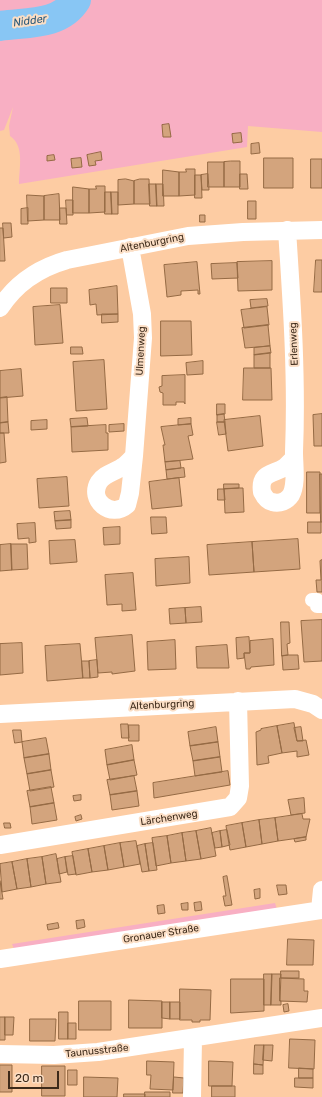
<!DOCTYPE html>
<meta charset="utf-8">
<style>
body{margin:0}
#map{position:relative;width:322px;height:1097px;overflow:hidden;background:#fdcca3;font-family:Rubik,sans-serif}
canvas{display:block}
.scale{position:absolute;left:8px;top:1071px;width:51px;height:18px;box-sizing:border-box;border:2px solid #3d2a1a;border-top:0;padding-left:5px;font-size:12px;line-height:14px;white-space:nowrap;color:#3d2a1a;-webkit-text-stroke:3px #fbdec5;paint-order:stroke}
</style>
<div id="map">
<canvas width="322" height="1097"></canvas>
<div class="scale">20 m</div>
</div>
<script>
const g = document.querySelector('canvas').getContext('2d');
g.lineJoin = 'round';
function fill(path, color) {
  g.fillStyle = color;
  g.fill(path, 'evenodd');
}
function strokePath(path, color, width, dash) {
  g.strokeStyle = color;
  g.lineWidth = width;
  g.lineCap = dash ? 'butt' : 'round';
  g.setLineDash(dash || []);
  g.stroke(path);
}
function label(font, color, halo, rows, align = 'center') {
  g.font = font + ' Rubik,sans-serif';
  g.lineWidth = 4;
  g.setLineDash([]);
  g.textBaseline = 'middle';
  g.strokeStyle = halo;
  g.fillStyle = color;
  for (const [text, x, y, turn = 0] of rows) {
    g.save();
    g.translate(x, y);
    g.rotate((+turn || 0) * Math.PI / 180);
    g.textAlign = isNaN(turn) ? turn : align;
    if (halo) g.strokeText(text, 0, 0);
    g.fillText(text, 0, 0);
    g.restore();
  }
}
fill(new Path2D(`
 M0,0H63L33,15L0,20Z
 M84,0H322V132L248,126L247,147L19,184C19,168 25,146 10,136L9,126L13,107L4,130L0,131V40L41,36L74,17Z
 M275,903L277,909L14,949L12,944Z`), '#f8afc3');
strokePath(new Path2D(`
 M0,26C26,22 60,26 76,0`), '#88c6f4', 30);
const building = new Path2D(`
 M169,124L171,137H163L162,125Z
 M241,133L242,142L233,143L232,134Z
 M259,143L260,153L251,154V144Z
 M101,152L102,160L95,161L96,165L89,166L87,155Z
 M54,155L55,160L47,161V156Z
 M81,158L82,167L72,168L71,159Z
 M264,158H293V188H264Z
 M311,159H322V188H311Z
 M231,161H240V187H224V162Z
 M208,162H224V187H208Z
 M186,169H195V195L179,196V172H186Z
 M163,170L179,172V196H163Z
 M208,174L209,190H202L201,175Z
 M240,174H247L248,189H240Z
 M195,175H201L202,198H195Z
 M126,179L134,181V204L118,205V180Z
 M140,179H149L150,204H134V181Z
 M149,184H156L157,206H150Z
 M156,184H163L164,206H157Z
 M96,186H105V212L89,213V189H96Z
 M73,187L89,189V213H73Z
 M105,192H111L112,214H105Z
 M111,192H118V214H112Z
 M59,194L60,220H44V196Z
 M27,195L44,196V220L28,221Z
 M66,200H73V215H67Z
 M248,201H256V219H248Z
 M28,208V224H21V209Z
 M60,208H66L67,224H60Z
 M200,215H205V222H200Z
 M3,223H11L12,237L4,238Z
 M0,228H3L5,261H0Z
 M316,260H322V292H314Z
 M272,261V290L238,291L237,262Z
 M197,262L200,294H198V290L181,291V295L167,297L164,265Z
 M237,263L238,278L212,279L211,264Z
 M117,286L118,314L97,315L96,304L90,305L89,290Z
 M51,288H67V303H51Z
 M267,299L268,306L251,308L250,300Z
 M60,305L63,343L35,345L33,307Z
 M267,307L269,325L244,328L241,310Z
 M102,314H118V322L102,323Z
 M161,321H191L192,355L161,356Z
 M268,325L270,346L245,348L242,328Z
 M270,346L271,353L254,355V348Z
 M71,347H82L83,354H71Z
 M270,353V368H254V355Z
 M104,360L107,409L76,411L73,362Z
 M203,361V374L187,375L186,363Z
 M244,368H271L272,400H243Z
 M21,369L23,396L0,398V371Z
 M185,375V404L184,402H176V405H163V393L160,392L159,387L162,386V376Z
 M7,397L8,422L0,423V398Z
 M217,404H225V414L217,415Z
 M224,414L225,422H217V415Z
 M322,414V446H314L313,415Z
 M260,416L263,446L228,451L224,420Z
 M87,418L88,426L71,427L70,419Z
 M191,418V424L178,425V419Z
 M47,420V429L31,430V421Z
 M8,422L9,433H0V423Z
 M217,422H225L226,434L219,435Z
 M124,424V431L109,432V425Z
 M191,424L193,435L188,436L193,459L165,462L163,445H165L161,427Z
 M106,425V433H108V450L72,452L71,427Z
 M0,433H4L6,462L0,463Z
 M180,461L181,468L166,470L165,462Z
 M184,468L185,477L167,479L166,470Z
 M307,472H320V513H307Z
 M320,474H322V522H321Z
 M67,477L69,506L39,508L37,479Z
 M179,478L182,506L152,509L149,482Z
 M224,484H239V488L224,489Z
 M239,488H243L244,512L225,513L224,489Z
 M218,489H224L225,500H218Z
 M70,511L71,520L55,521L54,512Z
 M151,517H166L167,533L152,534Z
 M71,520V528L56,529L55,521Z
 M308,522H321V533H308Z
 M35,523L36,542L29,543V538L18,539L17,524Z
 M120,527V544L104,545L103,528Z
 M298,539L300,569L254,572L252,542Z
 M75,540L77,562L50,564L49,541Z
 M252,542L254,572L209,575L207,545Z
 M11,544H27L28,569L12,570Z
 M11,544L12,570L0,571V545Z
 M189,557L190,583L156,586L155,559Z
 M322,560V592H317L316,580H321L320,561Z
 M133,573L136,610L122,611V604L107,605L105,575Z
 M201,607L202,622L186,623L185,608Z
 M185,608L186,623L170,624L169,609Z
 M322,620V661L304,662L301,621Z
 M281,622H289L290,643L287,644L288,655L282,656Z
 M132,635L135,671L112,674V672L98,673L95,638Z
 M249,637L250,653H244V658L237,659L236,638Z
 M273,639L274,665L251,667L250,669H246L244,653H250V641Z
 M175,640L176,669L148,670L147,642Z
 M22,643L23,673L0,675V644Z
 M80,644L83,678L47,681L45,646Z
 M227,645L229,668H197L196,647Z
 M288,655H298L299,669L283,670L282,656Z
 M97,660L98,677L90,678L89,661Z
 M82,661H89L90,678H83Z
 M294,723L297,741L306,740L309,755L297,757V751L282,753L277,726Z
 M121,724H128L129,738H122Z
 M129,725H139V741H129Z
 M277,726L282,753L268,756L269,763L257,765L256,732L261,730V729Z
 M216,727L218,742L190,746L188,732Z
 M301,727L303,741H297L294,728Z
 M13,730H21L22,742L15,743Z
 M46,738L49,754L24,758L22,742Z
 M218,742L220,757L193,761L190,746Z
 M132,745L134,760L107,765L105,750Z
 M49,754L51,770L27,774L24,758Z
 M220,757L222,772L195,776L193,761Z
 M134,760L137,775L110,780L107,765Z
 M51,770L54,787L30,791L27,774Z
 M228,771L230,785L154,798L153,783Z
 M134,776L137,791L110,795L107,780Z
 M51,787L54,803L30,807L27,791Z
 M137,791L139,806L112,810L110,795Z
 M81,795V800L74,801L73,796Z
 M304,798L305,813L291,815L288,800Z
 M54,803L57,820L32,824L30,807Z
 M302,814L303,819H310L306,837L278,841L275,818Z
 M81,815L82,819L76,821L75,817Z
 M275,818L278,841L262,844L259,820Z
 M259,820L262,844L246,847L242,823Z
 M4,823H10L11,828H5Z
 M242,823L246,847L230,850L226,826Z
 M211,828L216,856L201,859L196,831Z
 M227,830L230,845L222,847L220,831Z
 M196,831L201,859L186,861L182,833Z
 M220,831L222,847L215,848L212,833Z
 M182,833L186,861L171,863L167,836Z
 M167,836L171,863L156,866L152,838Z
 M306,837V840L295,842L294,839Z
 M136,841L140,864L124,867L120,843Z
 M120,843L124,867L108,870L104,846Z
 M153,843L157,870L149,871L145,844Z
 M145,844L149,871L142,872L137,846Z
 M104,846L108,870L92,872L88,849Z
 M88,849L92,872L76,875L72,852Z
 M56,854L61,882L46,884L42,857Z
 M73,856L76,874L68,875L65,857Z
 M42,857L46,884L31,887L27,859Z
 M65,857L67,872L59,874L57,859Z
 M27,859L31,887L17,889L12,862Z
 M12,862L17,889L2,892L0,864Z
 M227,876L232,905L225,906L223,896H226L223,877Z
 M0,881L3,899H0Z
 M277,885H286L287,894L279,895Z
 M260,889V898L255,899L254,890Z
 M201,902L202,910L195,911L194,903Z
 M188,903V910H182L181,904Z
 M164,905L165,913L158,914L157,906Z
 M84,920L85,927L77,929L76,921Z
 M58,923L59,928L48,930L47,925Z
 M288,939L314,940L313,965H287Z
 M281,971H299V978H281Z
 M264,974H272L271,1005H264Z
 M272,974H281L280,1001H281V1005H271Z
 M280,978L304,979V991H308L307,1002L280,1001Z
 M231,979H264V1011L231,1013Z
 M180,989L211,990L210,1020H200V1022H192V1020H180Z
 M129,1000L162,1001V1028H129Z
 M79,1001H111V1030H79Z
 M162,1002H170V1019L162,1018Z
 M170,1002H180V1019H170Z
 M288,1004L289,1011L284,1012L283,1005Z
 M59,1012H68V1039H59Z
 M0,1017H5V1040H0Z
 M5,1017H14L13,1035H5Z
 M30,1019H56L55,1041H30Z
 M68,1023H76V1039H68Z
 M290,1039L315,1040L314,1069L289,1068Z
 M255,1045H264L263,1065L254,1064Z
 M264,1045H273L272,1061L263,1060Z
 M147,1061L174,1062L173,1090L150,1089L151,1075H147Z
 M209,1061L233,1062L232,1086H209Z
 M254,1064L263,1065V1074H254Z
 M0,1065H12V1092H0Z
 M42,1066H65V1096H42Z
 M299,1068L313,1069V1078H299Z
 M68,1070H77V1085H68Z
 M84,1077L118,1078L117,1097H84Z
 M174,1077L184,1078L183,1093H173Z
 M295,1078H313V1088L295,1087Z
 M212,1086H235V1097H212Z
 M145,1092H170V1097H145Z
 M124,1094H145V1097H124Z`);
fill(building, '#d3a47d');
strokePath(building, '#956a44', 1);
strokePath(new Path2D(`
 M312,600H317V606H322`), '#fff', 14);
strokePath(new Path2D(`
 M287,230C292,305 297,378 294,452C294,465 297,484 291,495C287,501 280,504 272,502C267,501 264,496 262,492C259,472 273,475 285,467C288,464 291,461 294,458
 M130,247L142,314L143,338L134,456L130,493L127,505C111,519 88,500 99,482C104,474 115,472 122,467C127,464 130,460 134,456
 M0,308C16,283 39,268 67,260L188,236L243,232L322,230
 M0,714L295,699L313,704L322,710
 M0,845L230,807L238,798L240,786L238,701
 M320,910L322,890
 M0,959L322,910
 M0,1054L54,1055L98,1052L322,1018
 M192,1097L193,1039`), '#fff', 18);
label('10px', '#3d2a1a', '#fbdec5', [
 ["Altenburgring",152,243,-11],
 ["Erlenweg",294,344,-92],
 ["Ulmenweg",141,351,-87],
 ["Altenburgring",162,705,-3],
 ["Lärchenweg",169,818,-9],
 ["Gronauer Straße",161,934,-9],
 ["Taunusstraße",97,1051,-6]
]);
label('italic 11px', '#2b5979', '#fbdec5', [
 ["Nidder",30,21,-8]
]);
</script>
